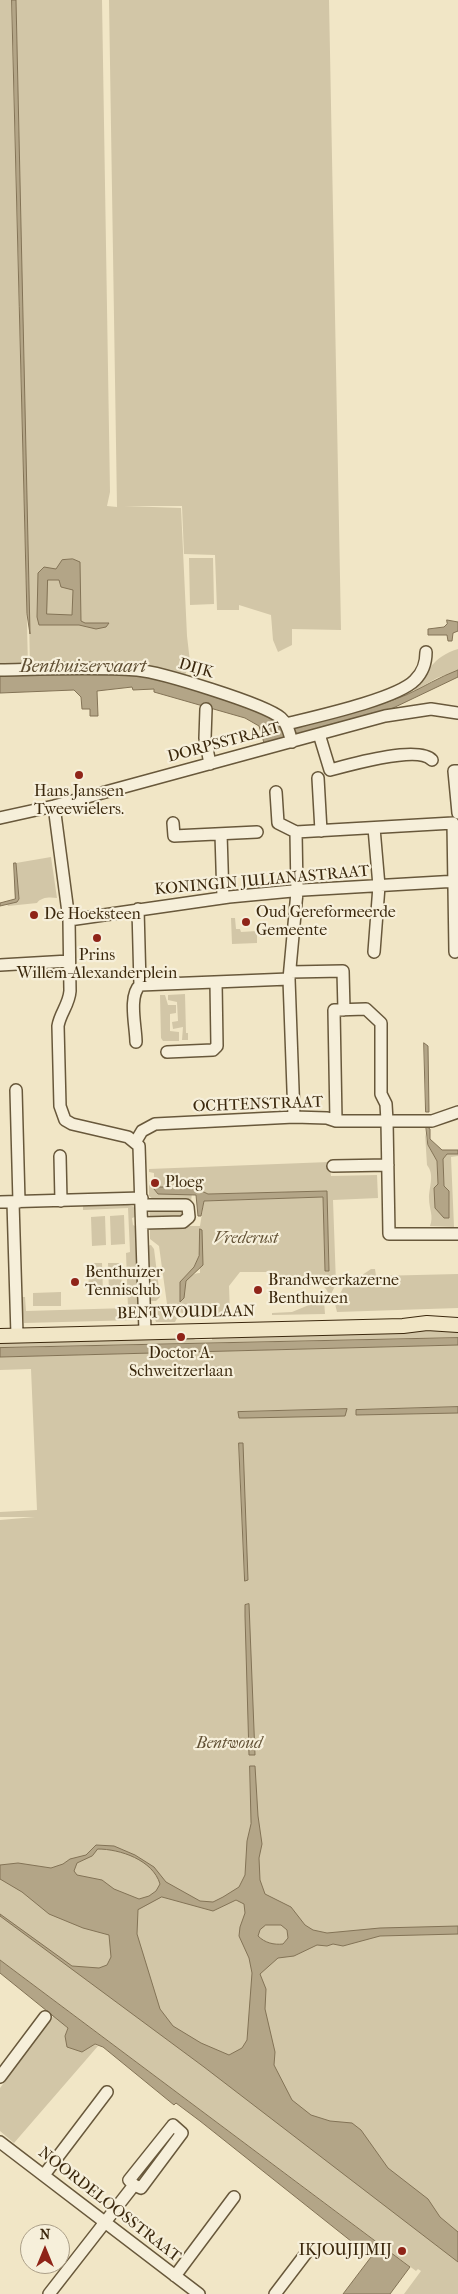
<!DOCTYPE html>
<style>
body{margin:0}
#map{position:relative;width:458px;height:2294px;overflow:hidden;background:#f1e6c6;font-family:"IM FELL French Canon",serif}
canvas{display:block}
.north{position:absolute;left:20px;top:2224px;width:50px;height:50px;box-sizing:border-box;background:#f6efda;border:1px solid #ab9f88;border-radius:50%;rotate:0deg;font-size:14px;font-weight:700;line-height:20px;text-align:center;color:#3b280d}
.north::after{content:'';display:block;margin:auto;width:18px;height:22px;background:#8f2418;clip-path:polygon(50% 0,100% 100%,50% 72%,0 100%)}
</style>
<div id="map">
<canvas width="458" height="2294"></canvas>
<div class="north">N</div>
</div>
<script>
const g = document.querySelector('canvas').getContext('2d');
g.lineJoin = 'round';
function fill(path, color) {
  g.fillStyle = color;
  g.fill(path, 'evenodd');
}
function strokePath(path, color, width, dash) {
  g.strokeStyle = color;
  g.lineWidth = width;
  g.lineCap = dash ? 'butt' : 'round';
  g.setLineDash(dash || []);
  g.stroke(path);
}
function label(font, color, halo, rows, align = 'center') {
  g.font = font + ' "IM FELL French Canon",serif';
  g.lineWidth = 4.5;
  g.setLineDash([]);
  g.textBaseline = 'middle';
  g.strokeStyle = halo;
  g.fillStyle = color;
  for (const [text, x, y, turn = 0] of rows) {
    g.save();
    g.translate(x, y);
    g.rotate((+turn || 0) * Math.PI / 180);
    g.textAlign = isNaN(turn) ? turn : align;
    if (halo) g.strokeText(text, 0, 0);
    g.fillText(text, 0, 0);
    g.restore();
  }
}
fill(new Path2D(`
 M0,0H12L28,667L0,666Z
 M16,0H102L110,492L107,506L117,507L109,0H329L341,630L292,629V645L278,652L273,640L271,615L239,605V610H217L215,555L184,554L182,506H124L181,508L187,636L190,662L184,678L30,666Z
 M189,558H213L214,604L190,605Z
 M458,649V670L437,678L414,691C429,671 432,657 458,649Z
 M51,857L57,898C50,897 41,897 37,903L8,906L7,904L17,902L19,899L16,863Z
 M231,918H235L236,929H240L241,932L257,931V943L232,944Z
 M185,994L186,1033H188V1040H182L183,1027L173,1029L172,1022L178,1021L177,1002L168,1000V995Z
 M160,995H165L168,1005H176V1013L170,1014V1031L179,1032V1041H163L161,1038Z
 M425,1133L428,1145L437,1161L438,1185L444,1186L443,1159L447,1154H458V1156L451,1157L454,1227L430,1226C434,1216 429,1209 429,1198C429,1187 435,1175 427,1165Z
 M329,1162L331,1176L377,1175L378,1198L333,1200L336,1284L330,1296C318,1270 297,1277 272,1278V1272H240L229,1286L230,1315C208,1316 184,1320 167,1304L159,1246L150,1239V1226H200L204,1201L323,1197L325,1270H329L327,1191L208,1194L193,1187H156L158,1194L192,1193L191,1202L183,1198L153,1199L149,1196V1181L154,1180V1173L149,1172V1169ZM200,1229V1273C184,1274 183,1289 180,1302V1282L194,1267L199,1256Z
 M128,1205L135,1207V1217L132,1218L133,1225L135,1226L139,1300L138,1320L24,1323L21,1297H25L26,1311L128,1308L126,1253L130,1252L128,1208L83,1210V1206Z
 M149,1208H182L184,1215L180,1218H150Z
 M124,1215L125,1244L111,1245L110,1216Z
 M105,1216L106,1245L92,1246L91,1217Z
 M151,1245L154,1249L160,1297L156,1301H149L146,1246Z
 M88,1263H102L103,1292H89Z
 M108,1263H121L122,1292H109Z
 M371,1269H375L376,1276L458,1274V1308L337,1312L335,1304L343,1288Z
 M61,1292V1306H33V1293Z
 M321,1300H324L325,1314L272,1315V1313L292,1312Z
 M149,1305L162,1306L177,1318L175,1322H156L152,1311H149Z
 M458,1330V1338L0,1348V1339L187,1337L196,1340H212V1334Z
 M458,1345V2294H404L421,2271L418,2269L416,2271L0,1960V1520L35,1517H0V1512L37,1510L31,1369L0,1370V1357Z
 M54,2015L68,2028L65,2036L98,2046L14,2143L0,2131V2088Z`), '#d2c6a7');
const water = new Path2D(`
 M12,0H16L30,634L27,614Z
 M73,559L80,562L81,621L85,623H109L106,627L96,629L79,625H39L37,617L38,573L44,567L56,569L62,560ZM48,580H59L61,587L73,590L72,615L47,614Z
 M447,620L458,622V631L453,633L452,641H448L447,635H428V629L444,627L447,624Z
 M458,670V677L391,709L264,743L259,726L245,718L154,692V689L133,690L132,687L97,691L98,716H90V709H82L81,697L74,690L0,693V674L106,673L153,676L266,714L282,729C321,722 369,710 406,695C424,687 439,677 458,670Z
 M14,863H16L19,899L17,902L0,906V903L15,899Z
 M424,1043L428,1046L429,1112H426Z
 M426,1126L430,1129V1139L442,1150H458V1154H447L443,1159L444,1186L449,1191V1218H444L435,1208L434,1188L438,1184L437,1161L428,1145Z
 M156,1187H193L208,1194L327,1191L329,1271H325L323,1197L204,1201L201,1216H198L196,1195L158,1194L154,1189Z
 M200,1229L202,1230L203,1265L186,1281L184,1298L180,1302V1282L194,1267L199,1256Z
 M458,1338V1345L0,1357V1348Z
 M458,1407V1413L356,1415V1410Z
 M347,1409L345,1416L245,1418H239L238,1412Z
 M239,1443H243L248,1580L245,1581Z
 M249,1604L255,1755H249L245,1616V1605Z
 M250,1766H255L258,1816L262,1844L259,1858L260,1880L265,1894L291,1907L305,1925L313,1930L327,1933L380,1928L458,1926V1934L380,1936L343,1946L333,1944L327,1946L317,1945L294,1956L278,1958L260,1974L266,1989L265,2009L275,2052L274,2065L292,2100L311,2115L330,2121L352,2123L361,2130L388,2168L428,2199L440,2217L458,2232V2262L204,2067L0,1916V1914L72,1966L99,1968L107,1965L111,1957L109,1935L83,1928L49,1914L22,1892L0,1879V1865L18,1863L51,1868L63,1864L70,1859L86,1855L96,1845L114,1846L135,1855L154,1867L166,1882L200,1901L213,1902L223,1897L239,1887L245,1875L247,1841L251,1824ZM98,1849C120,1849 153,1860 160,1884L156,1891L149,1896L139,1899L114,1889L102,1880L77,1875L74,1871L77,1863L92,1856ZM162,1897L213,1911L236,1900L244,1904L245,1913L240,1927L239,1936L249,1958L252,1973L247,2040L242,2048L229,2055L201,2043L173,2026L160,2009L137,1934L138,1910ZM266,1925H281L287,1930L288,1938L283,1944C274,1945 265,1943 258,1936L260,1930Z
 M0,1960L410,2267L390,2294H343L371,2257L200,2121L176,2103L174,2105L103,2047L95,2044L82,2052L67,2047L65,2036L68,2028L0,1973Z`);
fill(water, '#b3a587');
strokePath(water, '#837356', 1);
const minor = new Path2D(`
 M0,670C46,669 92,667 137,670C160,672 265,704 281,718C288,724 289,733 292,742
 M206,709L205,738L210,764
 M286,724C314,717 397,699 415,680C423,672 426,664 426,652
 M319,734L330,770C349,765 418,745 432,760
 M458,771H454L458,813
 M318,778L321,831
 M276,792L278,823L296,832L453,823
 M54,806L69,920L70,991C69,1005 60,1013 58,1026L60,1106L65,1120L72,1124L128,1137L139,1146L145,1331
 M0,818L54,806L385,716L431,709L458,713
 M173,823L174,836L257,832
 M453,823L455,952
 M374,828L379,886L374,952
 M221,834L223,898
 M138,909L140,985
 M69,920L229,897L303,890L458,881
 M0,965L69,961
 M290,972L343,971L344,1010
 M140,985L289,979
 M136,1042C136,1027 128,996 140,985
 M167,1052L213,1050L217,1046L216,982
 M16,1090L19,1202
 M294,1117L289,979L297,892L296,832
 M336,1121L334,1010L366,1009L381,1023V1094L386,1104L387,1121L389,1234H458
 M136,1141L142,1131L155,1124L294,1117L327,1118L336,1121H432L458,1112
 M60,1156L61,1201
 M333,1166L388,1165
 M0,1202L142,1198
 M13,1202L17,1335
 M142,1205H186L188,1207L189,1217L183,1222L143,1223
 M0,2077L45,2017
 M0,2142L199,2294
 M44,2175L107,2092
 M175,2276L234,2197
 M49,2294L134,2185L141,2188L182,2133L173,2125L129,2180L134,2185
 M275,2294L307,2252`);
const major = new Path2D(`
 M0,1336L403,1326L427,1323L458,1325`);
strokePath(minor, '#68583b', 14);
strokePath(major, '#3b280d', 16);
strokePath(minor, '#f6efda', 11);
strokePath(major, '#f1e6c6', 14);
for (const [x, y, r, color] of [
 [79,775,5,"#8f2418"],
 [34,915,5,"#8f2418"],
 [246,922,5,"#8f2418"],
 [97,938,5,"#8f2418"],
 [155,1183,5,"#8f2418"],
 [75,1282,5,"#8f2418"],
 [258,1290,5,"#8f2418"],
 [181,1337,5,"#8f2418"],
 [402,2251,5,"#8f2418"]
]) {
  const dot = new Path2D();
  dot.arc(x, y, r, 0, 2 * Math.PI);
  g.fillStyle = color;
  g.fill(dot);
  strokePath(dot, '#f6efda', 2);
}
label('16px', '#3b280d', '#f6efda', [
 ["DIJK",196,669,16],
 ["DORPSSTRAAT",224,743,-15],
 ["KONINGIN JULIANASTRAAT",262,881,-5],
 ["OCHTENSTRAAT",258,1105,-2],
 ["BENTWOUDLAAN",186,1313,-1],
 ["NOORDELOOSSTRAAT",109,2205,38]
]);
label('16px', '#3b280d', '#f6efda', [
 ["Hans Janssen",79,792,"center"],
 ["Tweewielers.",79,810,"center"],
 ["Oud Gereformeerde",256,913],
 ["Gemeente",256,931],
 ["De Hoeksteen",44,915],
 ["Prins",97,956,"center"],
 ["Willem-Alexanderplein",97,974,"center"],
 ["Ploeg",165,1183],
 ["Benthuizer",85,1273],
 ["Tennisclub",85,1291],
 ["Brandweerkazerne",268,1281],
 ["Benthuizen",268,1299],
 ["Doctor A.",181,1354,"center"],
 ["Schweitzerlaan",181,1372,"center"],
 ["IKJOUJIJMIJ",392,2251,"right"]
], 'left');
label('italic 16px', '#615034', '#f6efda', [
 ["Vrederust",246,1239],
 ["Bentwoud",229,1744]
]);
label('italic 18px', '#5f4e32', '#f6efda', [
 ["Benthuizervaart",83,668]
]);
</script>
